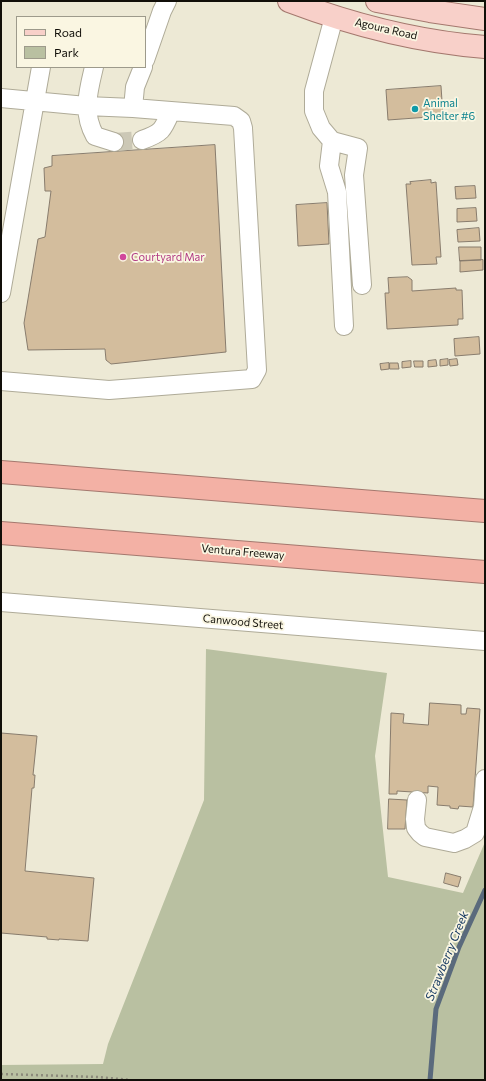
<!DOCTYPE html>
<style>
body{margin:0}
#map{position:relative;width:486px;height:1081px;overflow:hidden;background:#ede9d5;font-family:Commissioner,sans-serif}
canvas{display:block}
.frame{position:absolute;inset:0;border:2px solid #110f09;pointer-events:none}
.legend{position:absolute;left:16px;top:16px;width:130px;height:52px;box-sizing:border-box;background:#faf6e2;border:1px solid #9d9a8b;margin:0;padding:5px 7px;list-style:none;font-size:12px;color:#110f09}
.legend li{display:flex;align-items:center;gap:8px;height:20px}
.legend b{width:20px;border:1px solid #9d9a8b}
</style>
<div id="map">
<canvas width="486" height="1081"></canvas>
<div class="frame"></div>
<ul class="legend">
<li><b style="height:5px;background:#f8d0c9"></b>Road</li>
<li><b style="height:11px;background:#b9c0a1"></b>Park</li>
</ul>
</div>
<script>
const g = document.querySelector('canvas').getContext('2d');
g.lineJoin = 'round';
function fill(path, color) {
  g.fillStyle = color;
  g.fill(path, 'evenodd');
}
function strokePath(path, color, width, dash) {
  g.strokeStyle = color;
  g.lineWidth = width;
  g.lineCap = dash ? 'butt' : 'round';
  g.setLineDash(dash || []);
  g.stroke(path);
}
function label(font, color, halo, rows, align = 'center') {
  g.font = font + ' Commissioner,sans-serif';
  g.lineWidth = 3.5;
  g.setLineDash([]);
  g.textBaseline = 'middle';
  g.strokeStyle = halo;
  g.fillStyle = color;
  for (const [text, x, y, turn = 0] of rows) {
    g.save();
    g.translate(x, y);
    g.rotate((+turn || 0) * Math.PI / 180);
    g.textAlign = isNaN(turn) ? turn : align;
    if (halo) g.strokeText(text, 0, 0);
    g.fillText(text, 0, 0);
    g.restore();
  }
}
fill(new Path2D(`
 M206,649L387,673L375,756L388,877L463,893L485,842V1080H1V1065L103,1064L108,1044L204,800Z`), '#b9c0a1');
strokePath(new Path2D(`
 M430,1080L436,1009L459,947L485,890`), '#5a6a7c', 5);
const building = new Path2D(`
 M441,86L443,116L388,120L386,90Z
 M215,145L226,352L111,364L106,360L105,349L28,350L24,323L38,239L45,237L51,191H45L44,168L52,166V156Z
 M431,180V183L436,182L441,257H436L437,264L412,265L406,184H411L410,182Z
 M475,186L476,198L456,199L455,187Z
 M327,203L329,244L298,246L296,205Z
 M476,208L477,221L457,222V209Z
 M479,228L480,241L458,242L457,230Z
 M459,247H481V260L460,261Z
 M483,260V270L460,272V261Z
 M408,277L412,280V291L456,288V290H462L463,319H458V325L387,329L385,293H389L388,278Z
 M479,337L480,354L455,356L454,339Z
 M448,359V365L440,366V360Z
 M457,359L458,365L450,366L449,360Z
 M436,360L437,366L428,367V361Z
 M411,361V367L402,368V362Z
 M414,361H423V367H415Z
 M389,363V369L381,370L380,364Z
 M390,363H398L399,369H390Z
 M430,703L461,705V714H466L467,708L480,709L473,807L459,806L458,809L450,808V806L437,805L438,787L428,786V793L397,791V794H389L391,713L404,714L403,723L428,725Z
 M1,733L37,736L33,775H35L34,788H32L25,871L94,878L88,941L59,939V940L47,939V937L1,933Z
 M389,799L407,800L405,829H388Z
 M446,873L461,877L458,887L444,883Z`);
fill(building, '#d3bd9d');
strokePath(building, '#887c6d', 1);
strokePath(new Path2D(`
 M114,142L142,140`), '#ccc8b6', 18, [18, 9]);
const minor = new Path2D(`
 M334,17L314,91V111L321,128L332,141L358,148L354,175L362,285
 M145,60L162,11L167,1
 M94,67C88,92 82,113 95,136L114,142
 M1,98L86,106L133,108L135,87L143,67
 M142,140C162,133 163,130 171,111
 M332,141L329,166L337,192L344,326
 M1,293L41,67
 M1,381L109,390L252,379L257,370L243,128L241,121L234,116L133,108
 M1,602L485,641
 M417,800L415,819L416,828L420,833L425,837L454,843L465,839L475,833L483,807L485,779`);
const major = new Path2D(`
 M289,1C350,24 420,42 485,47
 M377,1L430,11L485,19`);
const highway = new Path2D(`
 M1,472L485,511
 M1,533L485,572`);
strokePath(minor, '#afab98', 20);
strokePath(major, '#a4786e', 24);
strokePath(highway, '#a4786e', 24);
strokePath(new Path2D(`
 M1,1074L98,1077L131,1080`), '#8c897b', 2.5, [2, 3]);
strokePath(minor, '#fff', 18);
strokePath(major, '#f8d0c9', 22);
strokePath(highway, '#f3b1a5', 22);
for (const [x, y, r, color] of [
 [415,109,4,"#0f9aa8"],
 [123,257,4,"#d1479c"]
]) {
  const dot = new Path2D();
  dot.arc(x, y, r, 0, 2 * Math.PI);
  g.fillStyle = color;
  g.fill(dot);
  strokePath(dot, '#faf6e2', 1.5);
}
label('11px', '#110f09', '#faf6e2', [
 ["Agoura Road",386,29,13],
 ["Ventura Freeway",243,552,5],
 ["Canwood Street",243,622,5]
]);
label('11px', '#0d838f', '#faf6e2', [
 ["Animal",423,103],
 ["Shelter #6",423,116]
], 'left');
label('11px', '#b23c85', '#faf6e2', [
 ["Courtyard Mar",131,257]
], 'left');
label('italic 12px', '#1a3d64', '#faf6e2', [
 ["Strawberry Creek",447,956,-68]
]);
</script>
